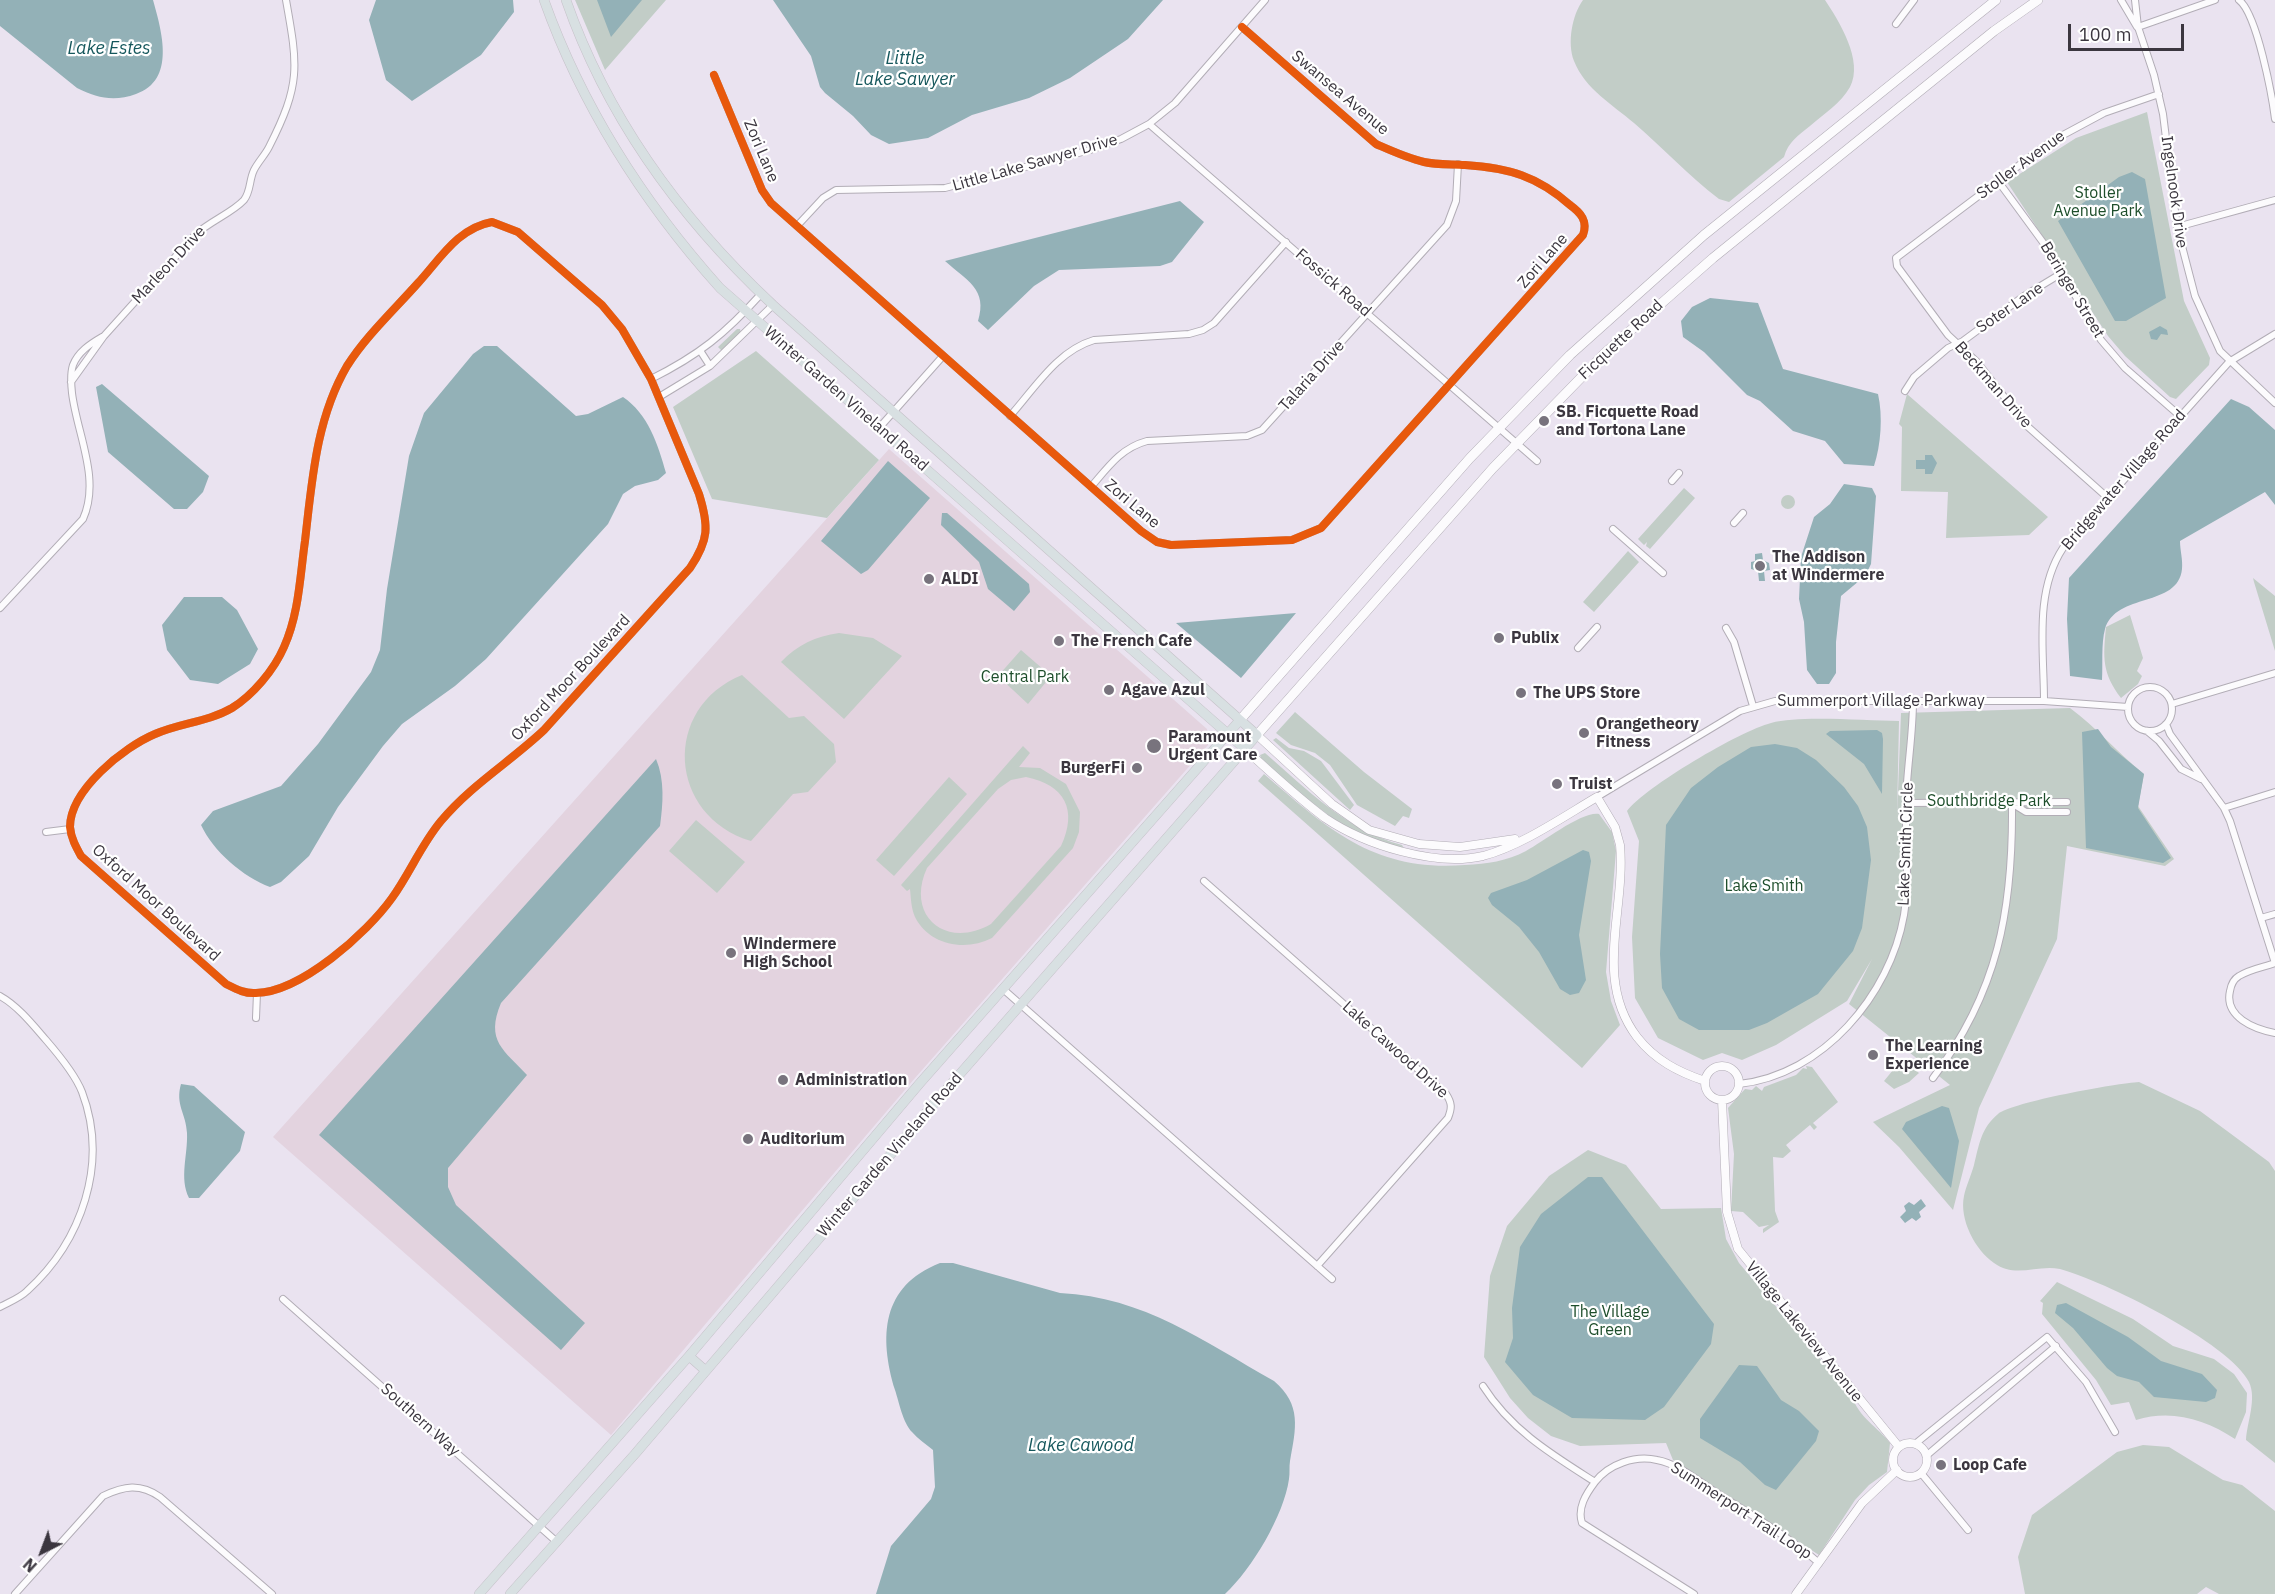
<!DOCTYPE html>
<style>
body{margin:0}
#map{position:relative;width:2275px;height:1594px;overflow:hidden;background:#eae3f0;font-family:"IBM Plex Sans",sans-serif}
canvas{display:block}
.north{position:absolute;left:12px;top:1522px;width:60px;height:60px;-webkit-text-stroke:4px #fff;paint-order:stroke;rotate:222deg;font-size:16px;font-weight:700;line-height:24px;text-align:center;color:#3b363f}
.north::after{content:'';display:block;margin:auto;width:21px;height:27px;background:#3b363f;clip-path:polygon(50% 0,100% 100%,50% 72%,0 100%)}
.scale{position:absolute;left:2068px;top:24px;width:116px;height:27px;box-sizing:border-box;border:3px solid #3b363f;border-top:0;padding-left:8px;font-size:18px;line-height:21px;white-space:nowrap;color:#3b363f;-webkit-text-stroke:4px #fff;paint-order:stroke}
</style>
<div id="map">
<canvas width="2275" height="1594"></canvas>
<div class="north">N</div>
<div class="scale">100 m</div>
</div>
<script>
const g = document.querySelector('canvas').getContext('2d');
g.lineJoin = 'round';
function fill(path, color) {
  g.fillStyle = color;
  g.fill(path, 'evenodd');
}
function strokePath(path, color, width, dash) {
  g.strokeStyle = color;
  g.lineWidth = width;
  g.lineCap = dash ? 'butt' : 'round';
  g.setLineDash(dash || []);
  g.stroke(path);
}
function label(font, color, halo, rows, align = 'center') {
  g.font = font + ' "IBM Plex Sans",sans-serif';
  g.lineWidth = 4.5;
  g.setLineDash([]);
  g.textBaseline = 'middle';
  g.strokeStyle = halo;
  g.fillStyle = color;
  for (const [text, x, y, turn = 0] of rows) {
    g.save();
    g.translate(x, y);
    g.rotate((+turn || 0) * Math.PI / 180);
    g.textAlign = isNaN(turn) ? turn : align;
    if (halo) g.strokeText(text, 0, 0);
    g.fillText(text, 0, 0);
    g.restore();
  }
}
fill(new Path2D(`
 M889,449L1207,729L1208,745L915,1078L611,1435L273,1137Z`), '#e3d3df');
fill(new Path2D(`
 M575,0H666L605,70Z
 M1583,0H1825C1839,21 1864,61 1850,87C1841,103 1824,114 1810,126C1799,135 1788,142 1784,157L1729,202L1719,199C1689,176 1663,148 1634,123C1613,105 1585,89 1574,61C1567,43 1572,15 1583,0Z
 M2147,112L2184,301L2210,358L2209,365L2176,399L2170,397L2125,356L2108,336L2007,182L2076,138Z
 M737,329H740L741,333L722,351L718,347Z
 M756,351L879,460L827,518L712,499L673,407Z
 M1907,394L2048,517L2029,535L1946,538L1948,492L1901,491L1902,427L1899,424Z
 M1684,488L1695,498L1650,549L1646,546L1647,542L1644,545L1638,539Z
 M1781 502a7 7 0 1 1 14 0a7 7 0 1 1-14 0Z
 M1628,551L1639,562L1594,612L1583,602Z
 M2253,578L2275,596V651L2254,582Z
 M2130,615L2143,658L2137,671L2142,676L2138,684L2121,698C2102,673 2103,658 2106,627Z
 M839,633L873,638L902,656L844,719L781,662C797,645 816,636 839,633Z
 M1021,650L1051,676L1028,704L998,676Z
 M742,675L789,718L804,716L834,744L836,762L808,792L793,794L751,841C668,816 661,708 742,675Z
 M2070,708C2097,728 2118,753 2144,774L2138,806L2174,859L2165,866L2067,846L2057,939L1979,1108L1953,1210L1899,1147L1873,1122L1950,1085L1849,1004L1872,959L1847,1001L1776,1045L1742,1060L1722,1053L1703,1060L1658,1038L1635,998L1632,937L1639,841L1627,811C1645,787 1740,731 1771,723C1800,715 1865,721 1899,721L1897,817L1901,713Z
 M1295,712L1364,772L1412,809L1409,818L1403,816L1395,826L1357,805L1330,765L1315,753L1291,745L1276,733Z
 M1276,738L1289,748L1304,751L1321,761L1354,805L1350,810L1273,740Z
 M1023,746L1030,753L1019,767L1040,768L1066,784L1080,812L1079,832L1073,848L992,938C965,952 929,945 915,917C911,908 911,898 910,889L907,891L901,885ZM1026,777C1065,785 1078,810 1061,846L991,924C946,950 905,916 927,868L998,789L1011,780Z
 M1265,753C1308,790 1346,830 1402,845L1404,848C1352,843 1298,792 1261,758L1260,755Z
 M1264,774C1328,829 1374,872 1465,865C1487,864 1507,861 1526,851C1543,842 1582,811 1599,814L1612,832L1616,851L1606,972L1611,1001L1620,1025L1582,1068L1258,781Z
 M949,777L967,794L894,876L876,860Z
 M696,820L745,862L717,893L669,851Z
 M1902,1059L1919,1073L1909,1082L1894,1089L1884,1081Z
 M1806,1066L1812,1067L1838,1102L1813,1123L1817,1127L1814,1130L1810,1125L1786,1145L1791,1151L1783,1158L1773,1157L1775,1211L1779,1222L1763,1233V1229L1769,1225L1759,1227L1743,1212L1731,1211L1734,1154L1728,1108L1745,1089L1752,1090L1756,1086L1762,1091L1764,1087L1796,1075L1803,1068L1807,1069Z
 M2139,1082L2200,1111L2269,1162L2275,1171V1463L2246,1440C2247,1422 2257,1399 2249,1382C2230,1343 2102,1280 2060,1269C2037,1264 2016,1279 1994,1263C1975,1250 1959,1219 1964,1196C1966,1186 1971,1176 1974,1165C1979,1145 1981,1128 1998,1114C2012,1102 2118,1083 2139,1082Z
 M1588,1150L1626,1165L1661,1209L1721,1208L1726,1239L1739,1263L1852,1396C1858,1417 1879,1428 1890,1443L1887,1472L1869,1485L1855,1500L1819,1555L1673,1460L1666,1443L1580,1446L1551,1436L1528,1418L1510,1398L1484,1357L1490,1276L1507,1226L1549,1176Z
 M2057,1282L2133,1319L2173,1346L2214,1359L2234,1374L2247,1393L2246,1412L2235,1439C2205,1419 2171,1409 2136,1420L2129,1402L2111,1405L2096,1380L2042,1314L2043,1303L2040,1301Z
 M2143,1445L2169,1447L2223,1480L2242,1485L2275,1511V1594H2219L2206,1587L2197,1594H2025L2018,1557L2032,1515L2117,1452Z`), '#c2cdc7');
fill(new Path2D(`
 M0,0H153C162,32 176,80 136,94C114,102 97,98 77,88L0,26Z
 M376,0H513L514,12L481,55L412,101L386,80L369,20Z
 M597,0H642L611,37Z
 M773,0H1163L1128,39L1070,78L1029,98L972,115L928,138L889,144L871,135L853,116L825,93L820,87L811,56Z
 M2132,172L2145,179L2166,298L2126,321H2115L2058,221L2119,177Z
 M1180,201L1204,222L1172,262L1160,266L1059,270L1034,286L988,330L978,321C988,289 967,281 945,261Z
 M1710,298L1758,303L1783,369L1878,394C1883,416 1881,445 1874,466L1844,464L1825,441L1793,431L1760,401L1747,395L1704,352L1683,337L1681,321L1692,307Z
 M2160,326L2167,330L2168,335L2161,334L2157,340L2151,339L2149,332Z
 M484,346H497L576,416L588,414L623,397C648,414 658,444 666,473L658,480L635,486L623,494L608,524L486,659L455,686L402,724L383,746L338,807L309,856L281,882L270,887C243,877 213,851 201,825L213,811L281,786L318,744L371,672L380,650L387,589L409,456L424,413L473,354Z
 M102,384L209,476L203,492L187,509H174L108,452L96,387Z
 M2231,399L2249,407L2275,430V505L2265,492L2180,541C2180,550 2183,560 2182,569C2178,608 2116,592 2105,629C2101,644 2103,664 2102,680L2070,676L2067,619L2069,578Z
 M1925,455H1932L1937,463L1932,474H1925V469H1916V460H1925Z
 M888,461L930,498L868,570L861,574L821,541Z
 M1844,484L1872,488L1876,496L1871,564L1865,576L1841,596L1836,642V673L1829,684H1817L1807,670L1804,622L1799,599L1801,557L1814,517L1830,504Z
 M942,513H947L1029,584L1030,592L1014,611L988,589L979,562L941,525Z
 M1762,553L1763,560L1769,563L1770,570L1764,571L1765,581H1759L1758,571L1751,569V562L1755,561V554Z
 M184,597H222L237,610L258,649L250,664L218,684L190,680L167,650L162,625Z
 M1296,613L1241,678L1176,623Z
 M2098,729L2111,747L2144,774L2138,808L2171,858L2163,863L2086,848L2082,732Z
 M1877,730L1882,733L1883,739L1882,794L1864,764L1826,734L1830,731Z
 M1775,744L1797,748L1816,760L1844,787L1858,806L1867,827L1871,860L1862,928L1853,951L1818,994L1767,1023L1749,1030H1699L1679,1019L1662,988L1660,954L1666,825L1691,788L1718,767L1751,747Z
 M656,759C665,780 663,804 660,826L501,1003C485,1041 504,1050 527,1075L448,1168V1187L456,1205L585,1323L561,1350L319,1135Z
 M1583,850L1589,852L1591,861L1579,935L1586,980L1579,993L1570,995L1560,989L1539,952L1519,927L1492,905L1488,898L1491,893L1527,880Z
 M181,1084L194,1086L245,1132L240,1151L199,1198H189C179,1178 188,1155 187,1133C186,1113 175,1105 181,1084Z
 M1942,1106L1949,1108L1959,1141L1951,1188L1902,1129L1906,1122Z
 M1588,1177H1602L1714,1324L1711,1344L1664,1407L1645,1420L1572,1418L1533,1395L1505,1362L1513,1338L1512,1308L1520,1247L1541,1214Z
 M1921,1199L1926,1206L1919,1212L1921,1217L1916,1221L1912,1218L1905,1223L1900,1217L1906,1211L1904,1206L1909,1202L1914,1205Z
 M940,1263H953L1060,1293C1144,1297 1203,1341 1274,1381C1302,1405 1296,1428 1290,1461C1289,1467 1290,1473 1289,1479C1284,1515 1252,1569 1225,1594H876L891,1546L931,1499L935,1487L933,1450C926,1444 918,1439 912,1432C903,1423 899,1402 895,1390C879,1337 881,1286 940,1263Z
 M2066,1303L2128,1337L2161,1361L2202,1374L2217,1390L2215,1398L2206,1402L2154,1397L2139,1382L2117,1376L2107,1368L2073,1328L2055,1313L2057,1305Z
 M1739,1365L1757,1366L1781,1400L1799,1411L1819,1431L1816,1441L1776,1490L1765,1485L1740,1462L1700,1438V1419Z`), '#93b1b7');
const minor = new Path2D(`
 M2121,0L2137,27
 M2135,0L2138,27L2154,75L2163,114L2177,227L2195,296L2220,351L2275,403
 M2239,0C2257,14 2272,95 2275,119
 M1896,24L1914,0
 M2138,27L2215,0
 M714,75L762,190L771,203L1141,531L1157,542L1171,545L1292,540L1321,528L1583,235C1588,221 1581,213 1570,205C1537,176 1509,168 1465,165C1452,164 1437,165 1424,162C1407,158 1392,151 1376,144L1242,27
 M1149,124L1537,461
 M1998,181L2050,252L2101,340L2125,368L2180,416
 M492,222L518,232L602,305L622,329L651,379L699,494C709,526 709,540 690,568L544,730C510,762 471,785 441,821C421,845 410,873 392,898C367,933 301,992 256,993C245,994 236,989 226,984L81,856C76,847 71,838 70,827C70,790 124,747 155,734C179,723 208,722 232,708C253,695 274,670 284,647C299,614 300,576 305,541C312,481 316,419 347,366C366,336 394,310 418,283C440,259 458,228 492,222Z
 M797,226L823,198L836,190L945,188L1090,150L1121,139L1149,124L1175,103L1265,0
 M2177,227L2275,200
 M701,352L710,366
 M651,379C699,355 725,334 761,294
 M71,382L104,336L195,235C210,221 232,213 244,200C251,191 249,180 254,170C258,162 265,155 269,147C301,84 298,67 286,0
 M1905,391L1914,377L1948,348L1963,341L2024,296L2062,273
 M659,397L710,366L773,305
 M1010,416C1035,388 1057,351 1094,340L1189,334L1203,330L1214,323L1286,242
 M879,428L943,356
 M1672,481L1679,473
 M1091,487C1108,467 1121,448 1147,441L1247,436L1262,430L1447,225L1456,201L1458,164
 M2108,498L2027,426L1977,362L1948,335L1897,266L1896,258L2050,142L2104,113L2159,94
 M1734,523L1743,513
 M1613,529L1663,573
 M0,608L83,519C101,479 77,434 72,393C71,384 70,374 73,365C78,352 90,344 102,337
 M1726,628L1734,642L1753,706
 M1578,648L1597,627
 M2128 709a22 22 0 1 1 44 0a22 22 0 1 1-44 0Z
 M2044,701C2044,650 2034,592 2063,548L2229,362L2275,334
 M2172,704L2275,673
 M2166,724L2170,734L2224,808L2230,821L2275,963
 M2147,731L2159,741L2181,769L2201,779
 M1597,797L1740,711L1775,701H2044L2128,707
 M1906,803L2067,802
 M2013,804L2026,812H2067
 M2224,808L2275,792
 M46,832L70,829
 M1204,881L1446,1094C1452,1103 1452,1108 1448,1118L1317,1266
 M2261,918L2275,914
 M2275,963C2264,967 2250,969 2239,976C2234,979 2231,985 2230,991C2224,1017 2254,1029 2275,1033
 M1003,989L1332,1279
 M0,996C18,1006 33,1025 46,1040C59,1055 75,1074 82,1092C109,1163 82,1241 27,1291C20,1298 9,1302 0,1307
 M256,1018L257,993
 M1933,1078C1998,992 2013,910 2012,804
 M1739,1084C1823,1075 1890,995 1904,915C1910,878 1905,839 1906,801C1907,767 1913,735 1913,701
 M283,1299L557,1542
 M1483,1386C1511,1430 1551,1454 1595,1482
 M1915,1444L2047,1337L2086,1382L2115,1432
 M1926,1456L2056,1346
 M1921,1473L1968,1530
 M15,1594L103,1496C124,1486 140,1483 160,1497L272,1594
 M1694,1594L1582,1523C1577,1508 1586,1494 1595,1482C1609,1464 1635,1455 1657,1460C1679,1464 1698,1481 1717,1493C1751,1515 1788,1536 1819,1563`);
const tertiary = new Path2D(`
 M1257,735L1332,804L1369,830L1419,844L1460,847L1515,839
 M1245,749C1271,773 1297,797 1325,818C1365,845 1435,867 1483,856C1521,846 1563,817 1597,797L1615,827L1620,845C1626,910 1593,979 1637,1037C1655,1060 1678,1072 1705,1081
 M1705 1083a17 17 0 1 1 34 0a17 17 0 1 1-34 0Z
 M1722,1100L1727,1212L1738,1249L1899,1447
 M1893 1460a17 17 0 1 1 34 0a17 17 0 1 1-34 0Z
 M1796,1594L1862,1503L1897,1470`);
const secondary = new Path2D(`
 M1240,720L1470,458L1570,355L1704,235L1996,0
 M1257,735L1493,468L1606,352L1713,258L1994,31L2038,0`);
const primary = new Path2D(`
 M544,0C583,109 643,202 720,288L1245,749
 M689,1356L706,1371
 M479,1594L689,1356L920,1083L1240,720
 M510,1594L635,1454L938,1099L1257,735L773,305C681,219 608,120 566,0`);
strokePath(minor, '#b2adb6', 8);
strokePath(tertiary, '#b2adb6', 9);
strokePath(secondary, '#b2adb6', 10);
strokePath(primary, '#c5c1c8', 10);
strokePath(minor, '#fcfbfd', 6);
strokePath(tertiary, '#fcfbfd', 8);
strokePath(secondary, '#fcfbfd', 9);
strokePath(primary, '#d8e0e2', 9);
strokePath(new Path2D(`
 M714,75L762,190L771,203L1141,531L1157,542L1171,545L1292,540L1321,528L1583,235C1588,221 1581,213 1570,205C1537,176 1509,168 1465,165C1452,164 1437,165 1424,162C1407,158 1392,151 1376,144L1242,27
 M492,222L518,232L602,305L622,329L651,379L699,494C709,526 709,540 690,568L544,730C510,762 471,785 441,821C421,845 410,873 392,898C367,933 301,992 256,993C245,994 236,989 226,984L81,856C76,847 71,838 70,827C70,790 124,747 155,734C179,723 208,722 232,708C253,695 274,670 284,647C299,614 300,576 305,541C312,481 316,419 347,366C366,336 394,310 418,283C440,259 458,228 492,222Z`), '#e8590c', 8);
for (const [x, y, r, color] of [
 [1544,421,6,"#78737d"],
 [1760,566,6,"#78737d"],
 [929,579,6,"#78737d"],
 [1499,638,6,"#78737d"],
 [1059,641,6,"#78737d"],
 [1109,690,6,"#78737d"],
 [1521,693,6,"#78737d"],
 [1584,733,6,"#78737d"],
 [1154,746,8,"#78737d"],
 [1137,768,6,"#78737d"],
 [1557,784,6,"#78737d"],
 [731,953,6,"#78737d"],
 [1873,1055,6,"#78737d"],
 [783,1080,6,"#78737d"],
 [748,1139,6,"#78737d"],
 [1941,1465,6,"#78737d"]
]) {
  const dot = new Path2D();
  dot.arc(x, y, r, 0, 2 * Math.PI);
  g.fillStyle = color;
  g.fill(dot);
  strokePath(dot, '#fff', 2);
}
label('16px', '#3b363f', '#fff', [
 ["Swansea Avenue",1340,93,40],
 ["Zori Lane",761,151,67],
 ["Little Lake Sawyer Drive",1035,163,-16],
 ["Stoller Avenue",2021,165,-36],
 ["Ingelnook Drive",2174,192,82],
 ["Zori Lane",1543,261,-49],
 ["Marleon Drive",169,265,-47],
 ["Fossick Road",1333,283,41],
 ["Beringer Street",2072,290,59],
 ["Soter Lane",2010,308,-34],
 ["Ficquette Road",1621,340,-43],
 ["Talaria Drive",1312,376,-48],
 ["Beckman Drive",1993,385,49],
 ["Winter Garden Vineland Road",846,399,41],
 ["Bridgewater Village Road",2124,480,-49],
 ["Zori Lane",1132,504,40],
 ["Oxford Moor Boulevard",571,678,-47],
 ["Summerport Village Parkway",1881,701],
 ["Lake Smith Circle",1906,844,-88],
 ["Oxford Moor Boulevard",156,903,42],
 ["Lake Cawood Drive",1395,1050,42],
 ["Winter Garden Vineland Road",890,1155,-49],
 ["Village Lakeview Avenue",1804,1332,51],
 ["Southern Way",420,1420,42],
 ["Summerport Trail Loop",1741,1511,33]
]);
label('16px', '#1e4e2b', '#fff', [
 ["Stoller",2098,193],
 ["Avenue Park",2098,211],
 ["Central Park",1025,677],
 ["Southbridge Park",1989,801],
 ["Lake Smith",1764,886],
 ["The Village",1610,1312],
 ["Green",1610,1330]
]);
label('bold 16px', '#3b363f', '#fff', [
 ["SB. Ficquette Road",1556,412],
 ["and Tortona Lane",1556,430],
 ["The Addison",1772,557],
 ["at Windermere",1772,575],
 ["ALDI",941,579],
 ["Publix",1511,638],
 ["The French Cafe",1071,641],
 ["Agave Azul",1121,690],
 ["The UPS Store",1533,693],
 ["Orangetheory",1596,724],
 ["Fitness",1596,742],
 ["Paramount",1168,737],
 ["Urgent Care",1168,755],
 ["BurgerFi",1125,768,"right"],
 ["Truist",1569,784],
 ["Windermere",743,944],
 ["High School",743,962],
 ["The Learning",1885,1046],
 ["Experience",1885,1064],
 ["Administration",795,1080],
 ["Auditorium",760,1139],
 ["Loop Cafe",1953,1465]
], 'left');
label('italic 18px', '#15575c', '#fff', [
 ["Lake Estes",109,49],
 ["Little",905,59],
 ["Lake Sawyer",905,80],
 ["Lake Cawood",1081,1446]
]);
</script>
